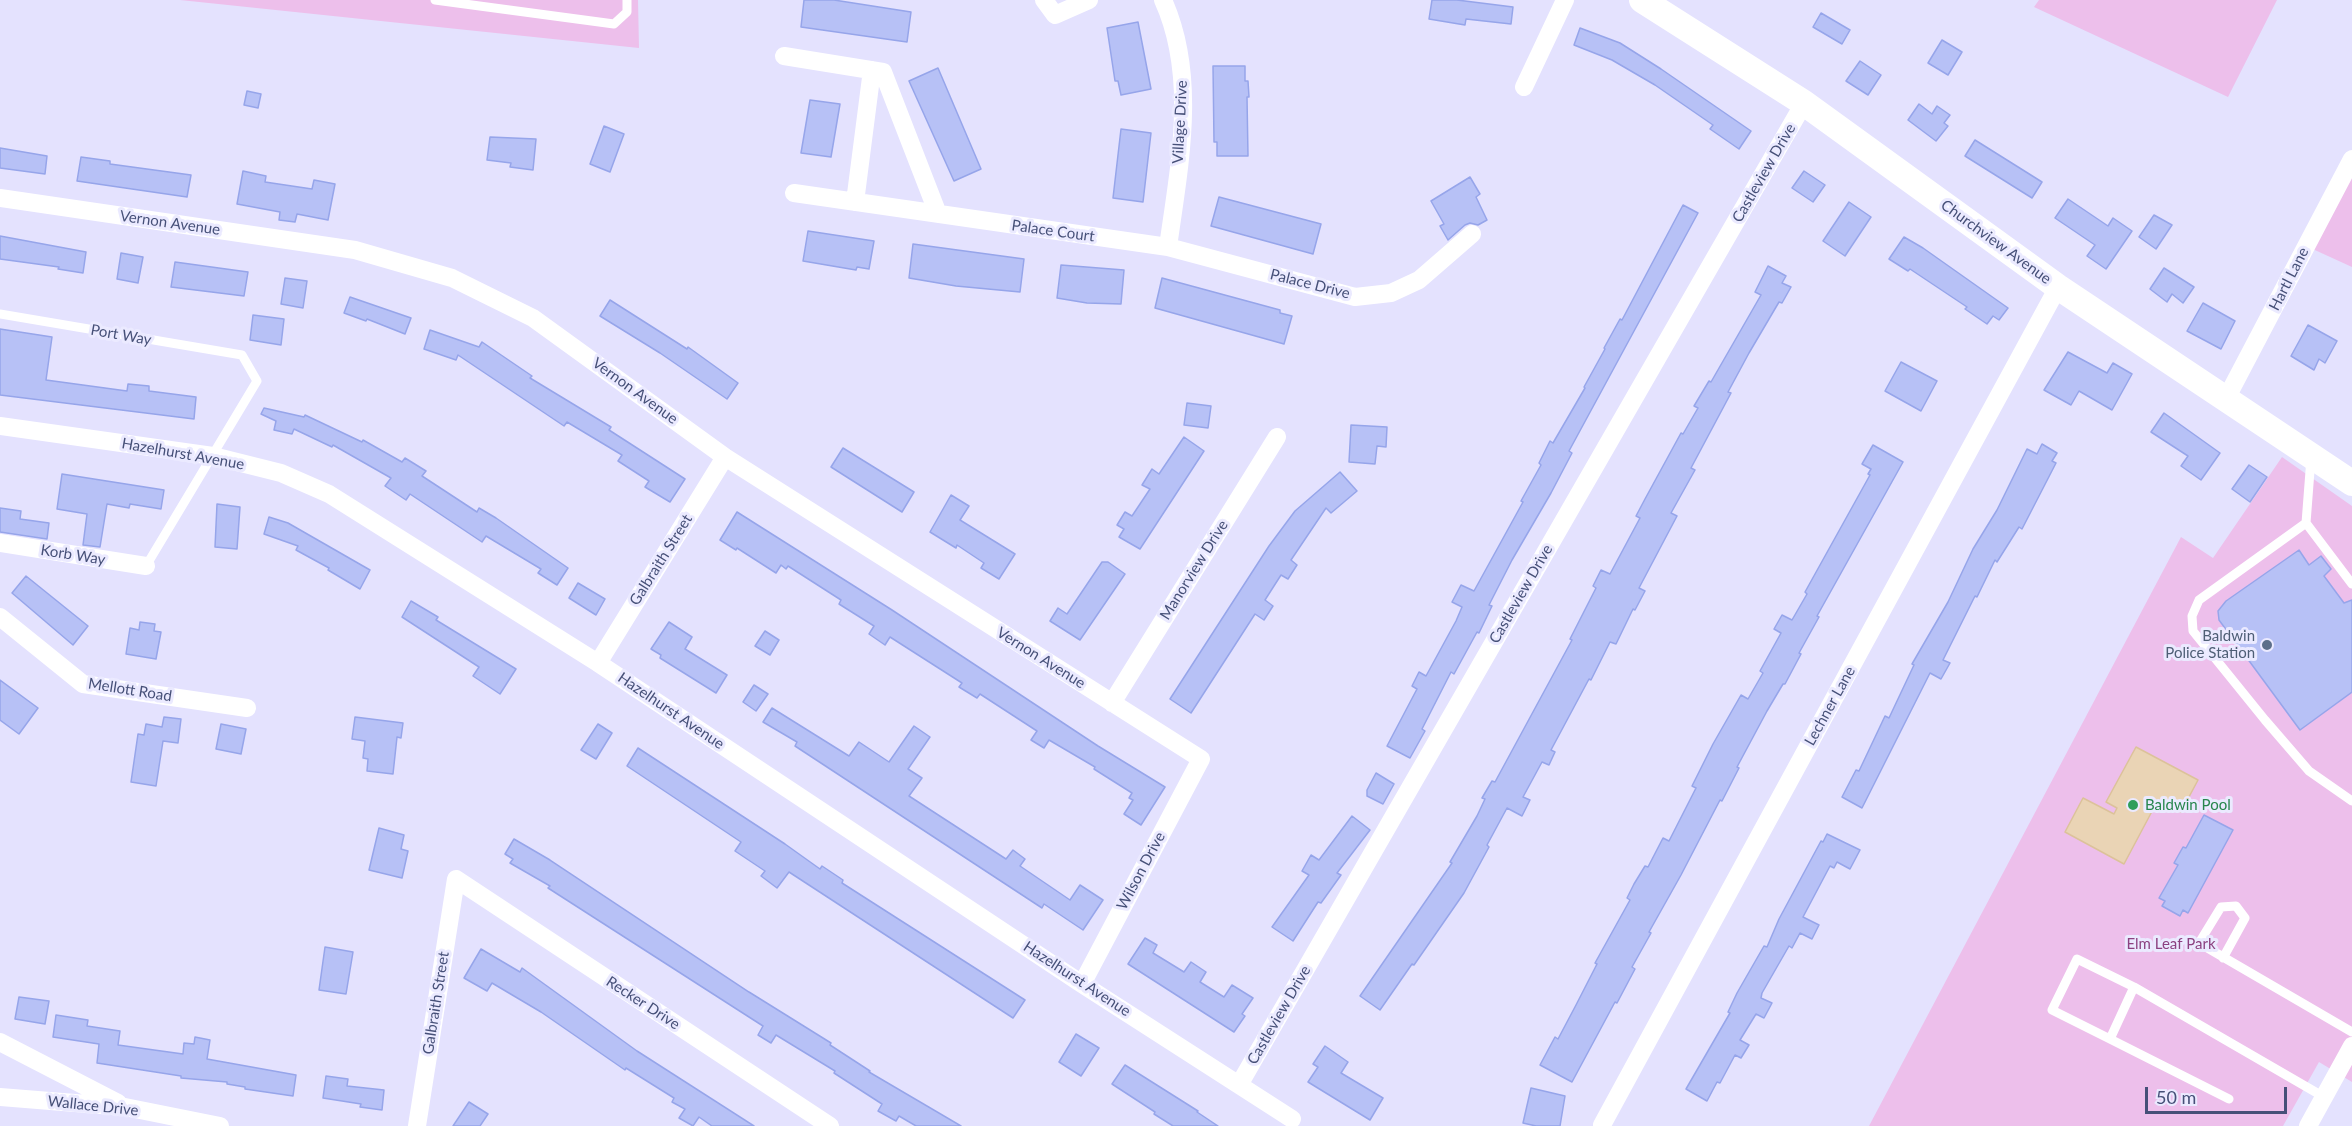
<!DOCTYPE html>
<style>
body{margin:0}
#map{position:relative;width:2352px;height:1126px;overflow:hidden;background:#e4e2fe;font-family:Lato,sans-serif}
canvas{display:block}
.scale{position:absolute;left:2145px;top:1087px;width:142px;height:27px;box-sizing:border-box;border:3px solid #465078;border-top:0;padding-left:8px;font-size:18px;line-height:21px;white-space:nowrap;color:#465078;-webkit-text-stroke:4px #ebeaff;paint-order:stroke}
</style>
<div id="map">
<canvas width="2352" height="1126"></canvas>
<div class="scale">50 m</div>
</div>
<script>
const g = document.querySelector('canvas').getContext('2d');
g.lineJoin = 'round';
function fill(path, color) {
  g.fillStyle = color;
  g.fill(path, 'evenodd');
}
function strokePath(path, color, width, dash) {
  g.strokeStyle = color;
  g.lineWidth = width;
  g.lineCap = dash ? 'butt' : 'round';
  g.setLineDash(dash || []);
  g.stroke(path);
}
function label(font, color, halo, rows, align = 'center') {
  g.font = font + ' Lato,sans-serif';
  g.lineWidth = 6;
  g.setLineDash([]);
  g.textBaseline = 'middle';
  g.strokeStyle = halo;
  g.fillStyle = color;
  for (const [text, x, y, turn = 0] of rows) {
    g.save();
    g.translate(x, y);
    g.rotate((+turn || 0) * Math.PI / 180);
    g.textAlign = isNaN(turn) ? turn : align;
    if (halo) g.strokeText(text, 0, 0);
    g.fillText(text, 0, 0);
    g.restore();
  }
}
fill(new Path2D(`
 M180,0H638L639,48Z
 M2039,0H2277L2228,97L2034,7Z
 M2352,162V267L2306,246Z
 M2282,457L2352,506V1082L2319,1062L2283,1126H1869L2181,537L2213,558Z`), '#edbfeb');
const water = new Path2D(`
 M2136,747L2198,780L2181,812L2158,800L2124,864L2065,832L2083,798L2114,814L2117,808L2106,802Z`);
fill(water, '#ead4b5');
strokePath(water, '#dcc29a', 1.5);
const building = new Path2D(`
 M804,0H834L911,12L907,42L801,27Z
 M1432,0H1457L1513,7L1511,24L1466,19L1465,25L1429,19Z
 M1821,13L1850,30L1842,44L1813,27Z
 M1138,22L1151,89L1121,95L1118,81H1115L1107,28Z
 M1580,28L1620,43L1661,69L1751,131L1739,149L1710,129L1713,125L1655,85L1612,60L1574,45Z
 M1942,40L1962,52L1948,75L1928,63Z
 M1860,61L1881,75L1868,95L1846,81Z
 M1213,66H1245V81H1248L1249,97H1247L1248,156H1217V142H1214Z
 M938,68L981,169L954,181L909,81Z
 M247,91L261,94L258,108L244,105Z
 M810,100L840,104L831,157L801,153Z
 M1919,104L1932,114L1937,106L1950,115L1944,123L1948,126L1936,141L1908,120Z
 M604,126L624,134L610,172L590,164Z
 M1121,129L1151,133L1143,202L1113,198Z
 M490,137L536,139L533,170L510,167L511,163L487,160Z
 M1975,140L2042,182L2032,198L1965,156Z
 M0,148L47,156L45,174L0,168Z
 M81,157L110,161V164L191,175L187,197L77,181Z
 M243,171L266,176L265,182L312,189L314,180L335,184L328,220L297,214L295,222L279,220L280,212L237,204Z
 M1804,171L1825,185L1813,202L1792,188Z
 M1470,177L1480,194L1476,197L1487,220L1478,225L1470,223L1465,225L1448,240L1440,226L1444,224L1431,201Z
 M1219,197L1321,224L1313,254L1211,226Z
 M2068,199L2108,226L2113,218L2132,231L2106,269L2087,256L2095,245L2055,218Z
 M1849,202L1871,217L1845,256L1823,241Z
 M1683,205L1698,213L1569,451L1572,453L1551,493L1512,560L1489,605L1492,606L1479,633L1477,632L1454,674L1451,672L1422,729L1425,731L1410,758L1387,746L1417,689L1412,686L1419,672L1426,676L1456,621L1462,607L1452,602L1461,585L1474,591L1523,502L1521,501L1541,465L1539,463L1550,441L1553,443L1585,388L1584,387L1605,349L1604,348L1620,319L1622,320Z
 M2154,215L2172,225L2156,249L2139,237Z
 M808,231L874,241L869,269L857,267L856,270L803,261Z
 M0,236L86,252L83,273L58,269L59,267L0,259Z
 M1904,237L1923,248L2008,308L1999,320L1993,316L1987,324L1965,309L1967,307L1910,269L1908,271L1889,259Z
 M913,244L1024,259L1020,292L956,286L909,278Z
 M121,253L143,257L138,283L117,279Z
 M175,262L248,272L244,296L171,287Z
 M1061,265L1124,270L1121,304L1087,303L1057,298Z
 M1768,266L1786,276L1782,283L1791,287L1782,303L1779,302L1749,353L1728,392L1731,393L1691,468L1695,470L1671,513L1677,516L1639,588L1645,591L1635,610L1633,609L1616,644L1610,642L1591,680L1589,679L1551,750L1555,752L1549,765L1542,762L1523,797L1530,800L1522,816L1507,808L1487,845L1489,847L1464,893L1414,965L1412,964L1380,1010L1360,996L1452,863L1450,862L1477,816L1485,799L1482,798L1492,781L1495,782L1572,640L1570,639L1596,588L1593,586L1601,570L1610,574L1640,518L1636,516L1645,499L1681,433L1683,434L1698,408L1694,406L1709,381L1711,382L1761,295L1755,292Z
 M2164,268L2194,287L2183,303L2172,294L2167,302L2150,289Z
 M285,278L307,281L303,308L281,304Z
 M1162,278L1280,310V313L1292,316L1284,344L1155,308Z
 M350,297L411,318L405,334L367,319L366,321L344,313Z
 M610,300L687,349L688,347L738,383L727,399L660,353L600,316Z
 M2203,303L2235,321L2221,349L2187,331Z
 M253,315L284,319L281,345L250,340Z
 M2308,325L2337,341L2325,363L2319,359L2314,370L2291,356Z
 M0,329L52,337L46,380L127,391L128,384L149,386V391L196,397L194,419L0,395Z
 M430,330L479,347L482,342L532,376L530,378L611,427L609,430L685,479L670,502L645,487L649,481L618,461L622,455L567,422L564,426L458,355L456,360L424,349Z
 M2068,352L2107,373L2113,363L2132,374L2112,410L2079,391L2071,405L2044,390Z
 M1901,362L1937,381L1921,411L1885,391Z
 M1187,403L1211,406L1208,428L1184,425Z
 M264,408L304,417L305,415L362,442L363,440L402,462L405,458L426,471L422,476L477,512L479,508L496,518L568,568L557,585L538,573L541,569L486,536L482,542L410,494L406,500L385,486L391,478L333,445L332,447L294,429L292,434L274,430L276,421L261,414Z
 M2164,413L2220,453L2201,480L2181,466L2188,456L2151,432Z
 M1351,425L1387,427L1386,447L1377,446L1375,464L1349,462Z
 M1184,437L1204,451L1140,549L1119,537L1124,529L1117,525L1125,512L1132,516L1150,489L1142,485L1152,469L1159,474Z
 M2042,444L2057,453L2052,461L2056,463L2022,529L2019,527L1997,562L1995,560L1977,597L1975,596L1943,660L1950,663L1941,679L1930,673L1862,808L1842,797L1856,770L1859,771L1885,716L1889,718L1914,665L1912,664L1948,602L1973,549L1997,510L2027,449L2037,454Z
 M1873,445L1903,462L1817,616L1819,617L1799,653L1801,654L1785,684H1783L1767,711L1737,767L1739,768L1722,801L1720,800L1681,875L1649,932L1651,933L1632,967L1635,969L1617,1003L1615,1002L1572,1082L1540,1065L1555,1037L1558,1039L1576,1005L1597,964L1595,963L1630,900L1627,898L1634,884L1645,866L1648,867L1663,838L1669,841L1696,788L1692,786L1713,744L1741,695L1748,699L1763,673L1760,671L1781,633L1774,629L1782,615L1792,620L1807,594L1805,592L1870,475L1868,474L1871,469L1862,464Z
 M843,448L914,492L902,512L831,467Z
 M2249,465L2267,477L2250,502L2232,489Z
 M1340,472L1357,491L1331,513L1326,508L1291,560L1297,565L1288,579L1281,575L1265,600L1273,606L1264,620L1255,614L1191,713L1170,699L1269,546L1295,511Z
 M62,474L164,490L161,509L130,504L129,508L107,504L100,547L83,545L87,514L57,509Z
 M951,495L969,506L960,520L1015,554L999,579L981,568L984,563L957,545L956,548L930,532Z
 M217,504L240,507L237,549L215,547Z
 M0,508L21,511L20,519L49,523L47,539L0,532Z
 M737,512L892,610L1098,746L1165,787L1141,825L1124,814L1133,800L1129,798L1132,793L1094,769L1095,767L1049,740L1044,748L1031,740L1037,731L980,694L977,698L959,687L962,683L890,637L885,645L869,634L874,626L839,604L841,600L788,566L786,569L781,565L776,573L737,548L736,550L720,540Z
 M269,517L288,523L370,570L360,589L328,570L329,568L296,550L298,546L264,534Z
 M2299,550L2309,565L2321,556L2331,569L2324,576L2344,603L2352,600V692L2300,730L2219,620L2218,611L2226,601Z
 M1102,562H1108L1125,574L1080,640L1050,621L1058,608L1067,614Z
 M26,576L88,626L73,645L12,593Z
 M578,583L605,599L596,615L569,598Z
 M411,601L438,617L436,620L516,669L500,694L473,676L479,667L402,617Z
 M140,622L155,624L154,631L161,632L156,659L126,654L130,628L139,630Z
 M669,622L692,637L685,649L727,675L716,693L660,658L661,655L651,649Z
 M765,631L779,640L770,655L755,646Z
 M0,680L38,708L19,734L0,720Z
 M754,685L768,694L756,711L743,702Z
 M772,708L849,756L859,742L889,762L914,726L930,737L908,769L922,778L909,796L1006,859L1013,850L1025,859L1020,866L1070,900L1080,885L1103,900L1083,930L1044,904L1042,908L795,746L797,742L763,722Z
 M164,717L181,719L178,743L163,741L156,786L131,782L138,734L144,735L146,724L162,727Z
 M355,717L403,723L401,738L397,737L393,774L367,771L368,759L363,758L365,741L352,739Z
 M221,724L246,729L241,754L216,749Z
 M598,724L612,733L596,759L581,750Z
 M638,748L785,844L820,869L822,866L843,880L842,883L1025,1000L1013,1018L789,872L777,888L761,876L765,871L735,851L741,842L627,766Z
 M1376,773L1394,784L1383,804L1367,796V790Z
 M2204,815L2233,830L2188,913L2183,910L2180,916L2162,906L2165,901L2159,898L2178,865L2174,863L2183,847L2186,848Z
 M1352,816L1370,830L1337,873L1341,875L1321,903L1318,902L1293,941L1272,927L1309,875L1302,871L1311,855L1319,860Z
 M379,828L404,835L401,849L408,851L402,878L369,870Z
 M1827,834L1860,850L1850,869L1837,862L1834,868L1830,866L1803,917L1819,925L1812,939L1800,933L1792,948L1789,946L1762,993L1761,998L1772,1003L1764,1018L1756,1014L1740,1040L1749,1045L1741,1058L1735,1055L1720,1083L1717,1082L1707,1101L1686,1089L1730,1013L1728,1012L1737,993L1764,946L1767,947L1779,919L1821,841L1823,842Z
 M514,839L550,860L749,992L831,1043L830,1045L870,1071L869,1072L961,1126H916L899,1116L896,1121L878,1111L882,1104L834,1073L835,1071L776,1035L771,1043L758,1035L763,1026L548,888L550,886L510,863L513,859L505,854Z
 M1145,938L1157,945L1153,953L1184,972L1191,962L1206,972L1200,982L1224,997L1232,985L1253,998L1242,1014L1245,1016L1234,1032L1128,964Z
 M325,947L353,952L346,994L319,990Z
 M481,949L520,972L522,968L637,1051L754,1126H712L699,1117L693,1126L679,1118L685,1109L672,1102L674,1098L626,1068L625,1070L541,1012L492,983L487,991L464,978Z
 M19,997L49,1001L45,1024L15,1019Z
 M56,1015L88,1020L87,1026L120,1031L118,1045L183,1054L184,1043L194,1044L195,1037L210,1040L207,1059L296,1075L293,1096L245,1089V1087L227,1084V1082L181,1078V1076L97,1063L99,1044L53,1037Z
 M1076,1034L1099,1048L1081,1076L1059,1062Z
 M1325,1046L1348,1062L1341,1073L1383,1098L1370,1120L1308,1082L1318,1067L1313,1064Z
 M1125,1065L1198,1111L1197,1112L1218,1126H1173L1154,1114L1155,1112L1112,1084Z
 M326,1076L348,1079L347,1086L384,1090L382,1110L360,1107L361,1104L323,1098Z
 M1531,1088L1565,1096L1560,1126H1536L1523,1123Z
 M469,1102L488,1114L480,1126H453Z`);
fill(building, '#b7c1f6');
strokePath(building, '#96a5ea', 1.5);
strokePath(new Path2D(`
 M435,0L614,24L627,12V0
 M0,314L242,355L257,381L146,566
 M2311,458L2306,523L2352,584
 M2306,523L2199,600L2192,616L2193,631L2265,720L2309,771L2352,801
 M2223,958L2245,918L2236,906L2221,907L2199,943L2352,1032
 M2134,987L2110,1039L2052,1010L2077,959L2134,987L2324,1097
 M2110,1039L2229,1099`), '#fff', 9);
strokePath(new Path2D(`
 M1044,0L1055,15L1089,0
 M1163,0C1198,77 1179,167 1168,247
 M784,56L883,72L938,214
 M1524,87L1565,0
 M794,193L1168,247L1355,297L1391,293L1419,280L1472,234
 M0,198L355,250L452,278L533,318L725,457L1201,759L1082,984
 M855,202L872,70
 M2226,399L2352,159
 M0,426L213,456L281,473L329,494L598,663L1082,984L1292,1119
 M0,543L146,566
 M0,617L83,684L247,708
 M598,663L725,457
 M1112,703L1277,437
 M0,1042L118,1103
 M1239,1085L1804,103
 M0,1097L125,1107L220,1126
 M1602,1125L2058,287
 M417,1126L456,879L830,1126
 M2308,1126L2352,1046`), '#fff', 18);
strokePath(new Path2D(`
 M1642,0L1804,103L2058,287L2352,483`), '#fff', 26);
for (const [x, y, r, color] of [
 [2267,645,6,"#5c6f8a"],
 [2133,805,6,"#2e9e5b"]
]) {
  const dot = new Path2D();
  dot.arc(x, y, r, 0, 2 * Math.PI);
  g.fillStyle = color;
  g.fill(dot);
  strokePath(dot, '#ebeaff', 2);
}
label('15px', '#465078', '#ebeaff', [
 ["Village Drive",1180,122,-87],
 ["Castleview Drive",1764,173,-60],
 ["Vernon Avenue",170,223,8],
 ["Palace Court",1053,231,8],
 ["Churchview Avenue",1996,242,36],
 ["Hartl Lane",2289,279,-63],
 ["Palace Drive",1310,284,14],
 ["Port Way",121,335,10],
 ["Vernon Avenue",635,391,36],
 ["Hazelhurst Avenue",183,454,10],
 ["Korb Way",73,555,9],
 ["Galbraith Street",661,560,-58],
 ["Manorview Drive",1194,570,-58],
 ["Castleview Drive",1521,594,-60],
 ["Vernon Avenue",1041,658,32],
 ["Mellott Road",130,690,9],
 ["Lechner Lane",1830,706,-61],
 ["Hazelhurst Avenue",671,711,34],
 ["Wilson Drive",1141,871,-62],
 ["Hazelhurst Avenue",1077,979,33],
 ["Galbraith Street",436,1003,-81],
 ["Recker Drive",643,1003,33],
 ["Castleview Drive",1279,1015,-60],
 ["Wallace Drive",93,1106,6]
]);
label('15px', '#4e5e75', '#ebeaff', [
 ["Baldwin",2255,636],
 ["Police Station",2255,653]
], 'right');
label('15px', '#27864d', '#ebeaff', [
 ["Baldwin Pool",2145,805]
], 'left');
label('15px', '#8c4181', '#ebeaff', [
 ["Elm Leaf Park",2171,944]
]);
</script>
